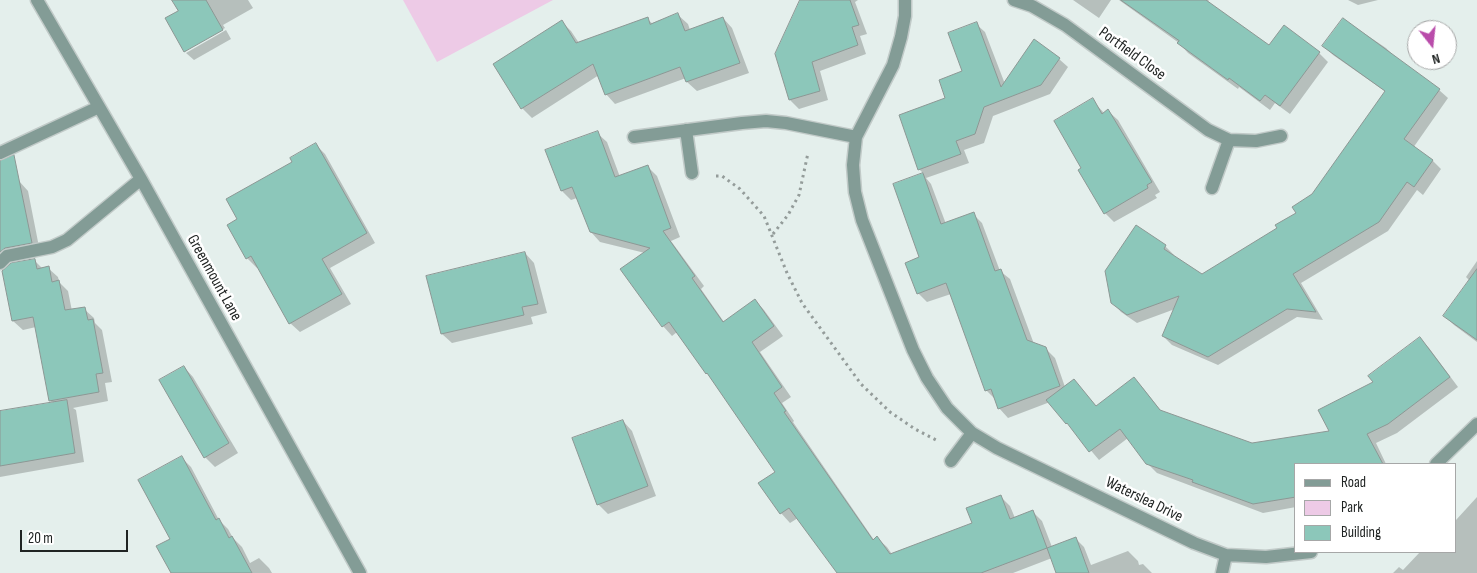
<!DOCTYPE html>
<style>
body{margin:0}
#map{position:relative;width:1477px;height:573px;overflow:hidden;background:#e4efec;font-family:"Sofia Sans Condensed",sans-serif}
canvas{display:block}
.legend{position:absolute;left:1294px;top:463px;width:162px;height:90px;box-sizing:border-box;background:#fff;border:1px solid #a6a7a7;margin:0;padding:6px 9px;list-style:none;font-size:15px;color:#202423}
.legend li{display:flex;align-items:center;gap:10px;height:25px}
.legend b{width:25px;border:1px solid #a6a7a7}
.north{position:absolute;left:1407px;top:20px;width:50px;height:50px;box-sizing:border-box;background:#fff;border:1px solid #a6a7a7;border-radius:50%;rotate:164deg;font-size:14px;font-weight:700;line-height:20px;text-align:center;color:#202423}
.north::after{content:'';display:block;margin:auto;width:18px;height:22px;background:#b94caa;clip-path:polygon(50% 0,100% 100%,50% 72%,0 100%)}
.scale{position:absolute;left:20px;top:530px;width:108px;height:22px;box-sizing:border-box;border:2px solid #202423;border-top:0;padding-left:6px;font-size:15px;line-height:18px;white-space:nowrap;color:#202423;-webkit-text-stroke:4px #fff;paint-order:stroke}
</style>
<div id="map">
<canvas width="1477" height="573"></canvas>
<ul class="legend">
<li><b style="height:6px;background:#839c96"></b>Road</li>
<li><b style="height:14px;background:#edcae6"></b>Park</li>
<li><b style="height:14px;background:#8cc7ba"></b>Building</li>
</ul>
<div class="north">N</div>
<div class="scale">20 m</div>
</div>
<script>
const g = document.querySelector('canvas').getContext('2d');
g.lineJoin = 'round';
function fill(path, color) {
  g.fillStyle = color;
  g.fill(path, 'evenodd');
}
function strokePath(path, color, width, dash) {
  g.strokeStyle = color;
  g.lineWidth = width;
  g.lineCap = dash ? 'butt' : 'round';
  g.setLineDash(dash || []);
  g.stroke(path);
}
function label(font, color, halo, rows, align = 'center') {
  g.font = font + ' "Sofia Sans Condensed",sans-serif';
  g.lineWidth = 5;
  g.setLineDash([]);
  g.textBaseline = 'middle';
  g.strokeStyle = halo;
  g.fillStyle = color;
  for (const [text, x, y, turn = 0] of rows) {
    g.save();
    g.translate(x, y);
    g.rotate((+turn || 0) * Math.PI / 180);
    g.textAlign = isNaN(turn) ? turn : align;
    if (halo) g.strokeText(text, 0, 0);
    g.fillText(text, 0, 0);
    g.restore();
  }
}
fill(new Path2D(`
 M403,0H553L437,62Z`), '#edcae6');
fill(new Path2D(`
 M173,0H248L253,8L223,25L225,28L186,50V52L166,18L179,11Z
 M801,0H858L855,2L867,34L860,36L866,54L820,71L828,100L799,109L790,100Z
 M1073,0H1111L1099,18Z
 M1119,0H1209L1207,2L1269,47L1319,53L1328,62L1290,114L1275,103L1270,110L1239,87L1238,89L1188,53L1179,43Z
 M1348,0H1378L1358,5Z
 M678,15L688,24L690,30L723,18L732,28L749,73L697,91L687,82L686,78L615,104L606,94L599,75L532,118L522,108L562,22L571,31L579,43L647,19L653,24Z
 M1343,19L1386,48L1395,57L1439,90L1448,98L1413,148L1432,160L1441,169L1423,195L1417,190L1388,231L1301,283L1323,320L1297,317L1218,365L1172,345L1163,336L1175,309L1137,323L1121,312L1112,302L1165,246L1174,255L1173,256L1202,275L1279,228L1298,213L1313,195L1386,92L1333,55L1324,46Z
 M976,24L985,32L1005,84L1059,59L1068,67L1050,94L993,116L984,143L964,150L969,163L926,178L931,184L946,224L973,214L982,223L1000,271L1010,279L1034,344L1045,348L1055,358L1065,387L1074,380L1097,407L1134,379L1143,388L1162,412L1252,444L1331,432L1375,382L1420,339L1429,348L1458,387L1397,433L1376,443L1386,464H1296V507L1263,513L1157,473L1147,463L1128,438L1099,460L1050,402L1008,418L999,408L996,400L987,391L951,294L927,302L918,293L921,258L895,185L924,174L919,169L947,99L964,72Z
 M226,30L231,39L194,60L186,53Z
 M1092,100L1104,113L1108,111L1118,120L1160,192L1155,195L1157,198L1114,222L1105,213Z
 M597,133L607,142L620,177L648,167L657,176L680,237L671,241L704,286L701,289L724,322L755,300L764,310L783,336L760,352L791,397L782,403L794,421L793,422L874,540L877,538L887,547L905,573H838L798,518L790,523L781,513L760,483L776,472L713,380L707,373L677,332L672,336L663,326L645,253L600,242L591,232L577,198L571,200L562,191Z
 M316,145L325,154L375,243L330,268L351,304L300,332L290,323L258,267L257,268L247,258L239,220L294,162Z
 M19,181L28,191L40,252L15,257L0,268V185Z
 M525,253L534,263L547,313L531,317L533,324L452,343L442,334L428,276Z
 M34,260L43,269L48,268L58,277L59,282L68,291L72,311L84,309L94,318L95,323L102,330L112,382L105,383L108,401L73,408L76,410L84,462L0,477V412L53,403L50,401L36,327L23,330L13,321Z
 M1477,261V342L1454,325L1445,316L1470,281L1466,277Z
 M184,367L193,377L238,453L215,467L205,457L160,381Z
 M623,421L632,431L656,496L608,514L598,504Z
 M182,458L191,467L219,520L228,529L233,538L242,547L250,563L259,558L269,568L272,573H172L171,539Z
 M1001,497L1010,506L1015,518L1033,512L1042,521L1052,547L1075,538L1084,547L1091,565L1128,551L1138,561L1139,565L1143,564L1152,573H1057L1052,558L1013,573H911L973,524Z
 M1477,497V573H1393L1399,567L1403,570L1420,552H1456V520Z`), '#0003');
const building = new Path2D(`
 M172,0H206L223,30L184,52L165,18L178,11Z
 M800,0H850L859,25L852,27L858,45L812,62L820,91L789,100L775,54Z
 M1121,0H1206L1269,45L1284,25L1320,52L1280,106L1265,95L1260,101L1229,78L1228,80L1177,43L1179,41Z
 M678,13L685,31L723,17L740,63L686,82L680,67L605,95L593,64L521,109L493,64L562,20L576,43L648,17L650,24Z
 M1343,18L1440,89L1404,139L1433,160L1414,187L1407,182L1379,222L1293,274L1316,312L1287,309L1208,357L1162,336L1179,296L1127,315L1111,303L1105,271L1136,225L1166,245L1164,249L1202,274L1277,228L1275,225L1296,213L1292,207L1312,194L1385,91L1322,46Z
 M977,22L1001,87L1034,39L1060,58L1041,85L984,107L975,134L956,141L961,154L918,170L899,115L945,98L939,80L962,71L948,33Z
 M1093,98L1102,114L1108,109L1152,182L1147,185L1148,188L1104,214L1078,170L1081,168L1054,121Z
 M598,131L615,177L648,165L671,228L663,231L695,276L692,278L723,322L755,299L774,326L752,342L782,387L774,393L786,411L784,412L873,540L877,536L890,554L972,523L966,508L1001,495L1010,519L1033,510L1047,548L1076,537L1089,573H1056L1047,548L981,573H837L789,508L780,514L758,483L775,472L707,373L706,374L669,322L662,327L620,269L650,248L590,232L572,187L561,191L545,150Z
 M316,143L367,233L322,259L342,294L289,324L251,256L246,259L227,225L237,219L226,199L292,162L290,158Z
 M14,155L32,243L5,248L0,252V161Z
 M923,173L941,224L974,212L995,271L1001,269L1027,340L1046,347L1060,386L998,409L991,389L985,391L946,283L917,294L905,263L919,257L893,184Z
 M525,252L538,304L522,307L524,315L441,334L426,276Z
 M35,259L37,269L49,266L52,282L59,280L65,310L85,307L88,320L93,319L103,373L96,374L99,392L49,401L33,317L12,321L2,271L11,263Z
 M1477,269V340L1443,316Z
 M1420,337L1450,377L1388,424L1367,434L1383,464H1296V497L1253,504L1192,482L1193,480L1146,464L1120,429L1089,452L1067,423L1066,424L1046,400L1074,379L1096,406L1134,377L1160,410L1252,443L1329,431L1318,410L1373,382L1368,376Z
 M184,366L229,443L204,458L159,380Z
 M67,400L75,453L0,466V411Z
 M623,420L648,486L597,505L572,438Z
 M182,456L216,520L219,518L229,538L232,536L252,573H171L156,546L170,539L138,480Z`);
fill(building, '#8cc7ba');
strokePath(building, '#8c9794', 1);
const minor = new Path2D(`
 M37,0L141,179L360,573
 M905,0V16L901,37L893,65L856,137L853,165L855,192L862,220L913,350L927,378L947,408L972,433L997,448L1194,543L1226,555L1266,557L1311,552
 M1014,0L1032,6L1065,25L1208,130L1229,140L1256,141L1281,136
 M686,130L692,173
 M634,137L742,123L766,121L786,123L856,137
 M0,153L99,107
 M1212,188L1229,140
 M0,263L7,256L52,247L67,240L141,179
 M951,461L972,433
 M1436,464L1477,424
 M1222,573L1226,555`);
strokePath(minor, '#c1cac8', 15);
strokePath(new Path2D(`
 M716,176H722L740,189L764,216L787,273L802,303L861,384L890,412L915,429L936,440
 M773,234L788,215L799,195L808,153`), '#949c9a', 3, [2.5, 4]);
strokePath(minor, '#839c96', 12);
label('16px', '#202423', '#fff', [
 ["Portfield Close",1132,54,36],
 ["Greenmount Lane",214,278,61],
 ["Waterslea Drive",1144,500,26]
]);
</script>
